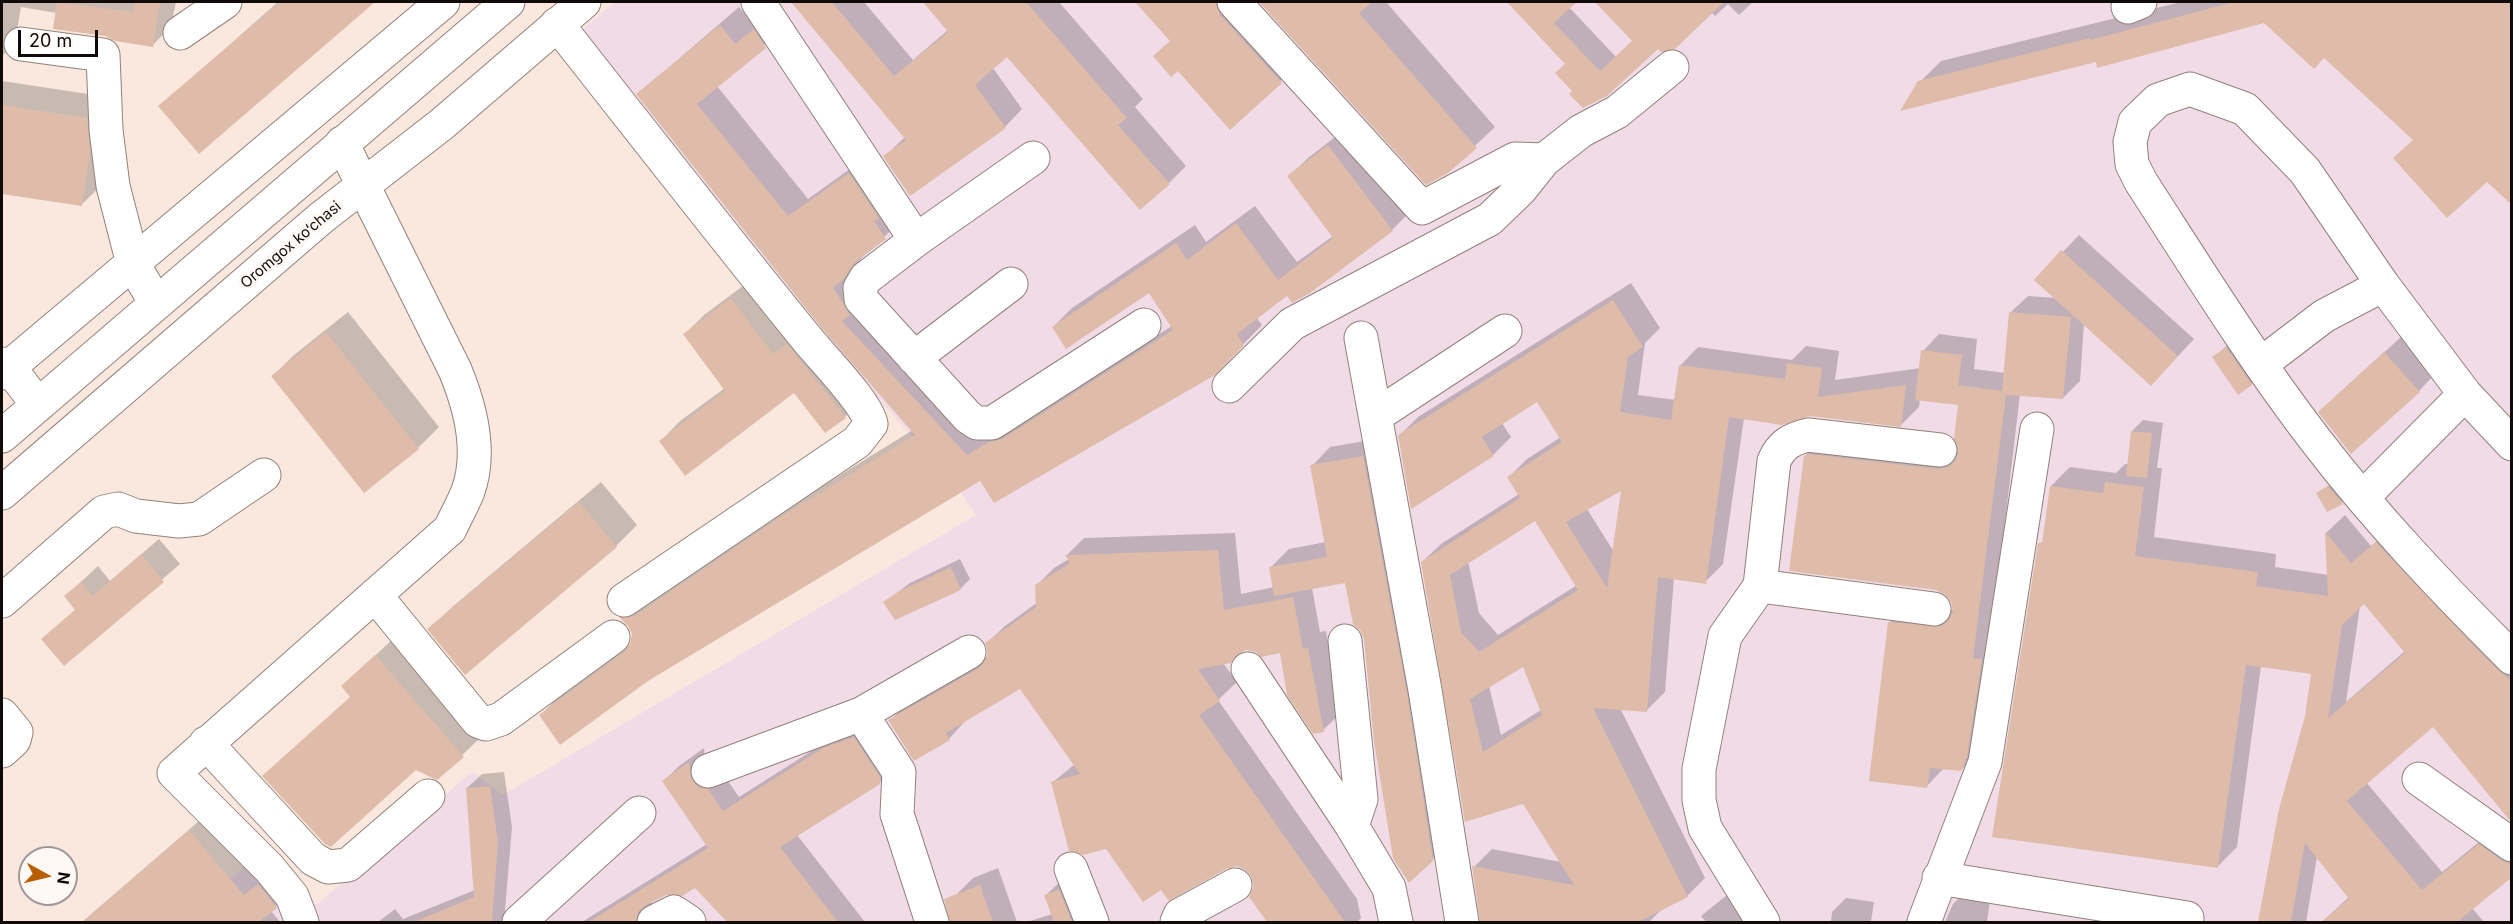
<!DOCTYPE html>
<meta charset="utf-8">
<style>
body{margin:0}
#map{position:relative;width:2513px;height:924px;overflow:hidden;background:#fae8de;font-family:Inter,sans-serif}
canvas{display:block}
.frame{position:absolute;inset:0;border:3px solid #100b08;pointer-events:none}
.north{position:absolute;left:18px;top:846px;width:60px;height:60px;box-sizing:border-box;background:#fff8f4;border:2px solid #9f9996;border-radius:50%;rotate:98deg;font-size:16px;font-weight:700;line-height:24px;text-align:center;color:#100b08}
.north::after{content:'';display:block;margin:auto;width:21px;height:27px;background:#b95e00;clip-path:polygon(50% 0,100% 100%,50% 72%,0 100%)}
.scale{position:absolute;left:18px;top:30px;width:80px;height:27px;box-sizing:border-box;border:3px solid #100b08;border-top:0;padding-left:8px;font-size:18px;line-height:21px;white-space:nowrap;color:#100b08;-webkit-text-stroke:4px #fff8f4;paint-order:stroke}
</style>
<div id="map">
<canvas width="2513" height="924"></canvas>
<div class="frame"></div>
<div class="north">N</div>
<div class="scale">20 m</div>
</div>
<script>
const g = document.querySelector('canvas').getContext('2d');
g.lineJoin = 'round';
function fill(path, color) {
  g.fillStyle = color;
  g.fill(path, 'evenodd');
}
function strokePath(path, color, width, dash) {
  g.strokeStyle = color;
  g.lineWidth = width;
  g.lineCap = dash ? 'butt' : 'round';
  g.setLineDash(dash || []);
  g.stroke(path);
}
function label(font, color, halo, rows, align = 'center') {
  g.font = font + ' Inter,sans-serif';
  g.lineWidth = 6;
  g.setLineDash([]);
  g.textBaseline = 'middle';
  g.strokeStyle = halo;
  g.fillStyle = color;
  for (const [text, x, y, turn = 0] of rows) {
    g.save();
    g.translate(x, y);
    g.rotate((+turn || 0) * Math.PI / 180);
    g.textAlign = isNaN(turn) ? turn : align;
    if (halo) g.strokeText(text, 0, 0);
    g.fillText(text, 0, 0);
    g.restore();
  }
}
fill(new Path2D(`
 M615,2H2511V922H181L267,846L316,905L472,772L503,795L976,515L953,481L746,253L580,31Z`), '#f1dbe7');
fill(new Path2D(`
 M2,2H176L171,26L152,46L57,13L21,7L15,42L2,56Z
 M278,2H373L199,152L160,106Z
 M793,2H864L913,60L948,30L925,2H1059L1143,99L1135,107L1186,166L1169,183L1007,55L993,68L1022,109L1005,127L885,156L905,137Z
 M1137,2H1248L1301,62L1230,128L1171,40Z
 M1261,2H1386L1495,127L1447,172L1426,183Z
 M1524,2H1575L1569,7L1616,57L1634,41L1597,2H1753L1739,15L1728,4L1715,16L1711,12L1658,47L1574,91L1567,64L1516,10Z
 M2181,2H2512V119L2494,136L2504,148L2512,143V202L2488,180L2414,139L2325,56L2265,21L2097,61L1920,82L1941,61Z
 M739,7L755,26L784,28L717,86L808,199L868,156L904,219L867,252L852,269L868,295L986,437L1022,420L1172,326L1149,291L1053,327L1072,308L1195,225L1206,242L1255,206L1297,262L1333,236L1289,176L1308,158L1348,127L1411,211L1392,230L1287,294L1256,317L1262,325L1214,374L980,479L541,715L559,696L632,643L633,634L629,625L621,617L639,599L913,430L638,94Z
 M2,81L108,97L103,184L81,205L2,193Z
 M2079,235L2194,339L2167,368L2084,324L2080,381L2063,398L2020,394L1978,753L1961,770L1944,768L1927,786L1889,623L1906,606L1954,610L1952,601L1805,456L1822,440L1960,452V404L1920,399L1919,407L1901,425L1810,415L1744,418L1723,564L1705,582L1674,578L1665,692L1646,711L1620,708L1705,878L1687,896L1663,908L1649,922H1481L1474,867L1492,849L1561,862L1524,802L1466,820L1422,562L1441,544L1519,494L1509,477L1527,459L1561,437L1538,400L1502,423L1511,437L1493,455L1399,436L1418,417L1631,283L1660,328L1645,343L1638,395L1676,400L1680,366L1698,347L1792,360L1806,346L1839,351L1835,380L1921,368L1923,351L1939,334L1977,339L1974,369L2006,373L2011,312L2028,296L2056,298L2036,280ZM1623,488L1614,552L1587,509ZM1535,519L1577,585L1498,635L1479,613L1468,561ZM1524,665L1541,710L1501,735L1489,686Z
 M751,280L864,397L845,417L795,391L661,441L680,421L725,388L685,334L704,315Z
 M348,312L439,427L418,448L273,376L294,355Z
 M2237,337L2262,373L2251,384L2214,357Z
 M2401,337L2435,374L2419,391L2336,396Z
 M2143,420L2163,423L2157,468H2162L2154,537L2276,554L2275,567L2329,575L2326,533L2345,515L2371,546L2396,524L2512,646V817L2434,725L2366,782L2442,872L2499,826L2512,835V876L2472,908L2484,922H2322L2349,897L2317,857L2306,922H2260L2280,810L2306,716L2313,673L2261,666L2237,847L2218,866L2040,544L2045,539L2051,486L2070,467L2116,473L2125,464H2128L2132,431ZM2364,602L2405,651L2346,702L2360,606Z
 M1382,438L1451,841L1432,860L1347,582L1312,588L1320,632L1326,631L1341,713L1323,730L1281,651L1246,649L1230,661L1223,663L1237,682L1218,700L1357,899L1361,918L1357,922H1268L1250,897L1255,885L1252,875L1245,867L1235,865L1161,887L1106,847L1053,782L1075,764L1021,687L966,720L949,739L890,721L907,703L988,656L987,643L1005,626L1038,602L1036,586L1054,568L1069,559L1067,555L1084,538L1235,533L1241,594L1274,587L1270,568L1289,549L1326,542L1312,466L1330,447Z
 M601,482L637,525L616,546L429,630L451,608Z
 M2334,482L2347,498L2342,502L2318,493Z
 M159,539L180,564L64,664L43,639L76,609L66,596L98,566L110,581Z
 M960,559L970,579L960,589L885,602L910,583Z
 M395,637L481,737L437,779L428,776L422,769L419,772L351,696L362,668Z
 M869,722L894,767L879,783L797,835L865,922H729L696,886L666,894L652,900L651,908L636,922H582L707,844L664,781L679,766L704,748L705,762L723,774L739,797L840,733Z
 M504,772L512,827L504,922H378L395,909L403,919L475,890L467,788L482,774Z
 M206,815L292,891L271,911L280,922H82Z
 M998,868L1017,922H964L955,896L973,878Z
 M1064,878L1105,922H1027L1052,914L1046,895Z
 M1968,889L1991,892L1987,922H1945L1953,904Z
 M1732,891L1755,922H1706L1701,916Z
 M1846,898L1874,902L1871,922H1831L1832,912Z`), '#0003');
fill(new Path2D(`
 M57,2L133,12L135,2H160L153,47L115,41L105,36L53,29Z
 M280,2H375L199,154L158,106Z
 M791,2H832L894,76L948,32L923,2H1026L1127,118L1118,125L1170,184L1140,210L1007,57L975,85L1006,128L910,196L883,156L906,140Z
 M1135,2H1216L1220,15L1282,83L1230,130L1178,71L1171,77L1153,56L1170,41Z
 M1259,2H1372L1359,13L1477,148L1448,173L1426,185Z
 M1507,2H1577L1554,23L1600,71L1632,41L1595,2H1724L1675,49L1661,52L1658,49L1607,96L1583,108L1569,94L1572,91L1555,73L1565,64Z
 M2234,2H2511V204L2487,182L2447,218L2393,158L2413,140L2324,58L2314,69L2264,23L2097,68L2096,62L1900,111L1918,81L2090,38V40Z
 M720,25L735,44L754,29L766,48L697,104L788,216L849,173L879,218L874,221L886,239L854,263L843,280L833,287L850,315L842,321L967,455L989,442L1002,439L1173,330L1149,293L1066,349L1052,327L1176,243L1187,260L1236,223L1278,280L1333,238L1287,176L1328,145L1393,231L1310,293L1292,303L1287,296L1237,334L1244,345L1215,375L994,503L980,481L648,681L560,745L539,715L624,652L630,644L632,634L628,626L619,617L635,616L782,516L915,435L824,331L636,94Z
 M2,105L87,118L90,153L82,206L2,194Z
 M2061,250L2178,356L2151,386L2034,280Z
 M731,298L773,354L787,344L846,418L825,433L794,393L685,476L659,441L725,391L683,334Z
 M1613,300L1643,347L1628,357L1620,412L1671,420L1679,365L1785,379L1787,363L1822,368L1818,397L1906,385L1901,427L1810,416L1782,425L1729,417L1706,584L1658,577L1647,712L1593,708L1688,897L1638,922H1480L1472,866L1574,885L1523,804L1465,822L1421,562L1520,498L1507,477L1562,442L1537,402L1482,437L1494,456L1411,509L1398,435ZM1621,491L1607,588L1566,522ZM1535,521L1578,590L1479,652L1461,632L1450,575ZM1523,667L1542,715L1483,752L1470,699Z
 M2009,312L2071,317L2063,399L2006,395L1973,658L1982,659L1967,757L1961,771L1930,768L1927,788L1869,781L1888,622L1941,626L1949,620L1953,611L1951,602L1946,595L1936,590L1789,571L1804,456L1809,454L1938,469L1948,467L1955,461L1958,453L1954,439L1958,405L1915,400L1921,350L1962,355L1958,385L2002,391Z
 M326,332L419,449L364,493L271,376Z
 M2226,347L2252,385L2238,395L2212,357Z
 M2384,352L2420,392L2351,454L2318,412Z
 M2131,431L2152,433L2147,478L2126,476Z
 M1363,456L1407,693L1433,861L1409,883L1393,858L1374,741L1364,639L1360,630L1353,624L1345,583L1274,596L1269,567L1327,557L1310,465Z
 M2105,482L2144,487L2135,556L2258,572L2256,586L2328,596L2325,532L2351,563L2376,542L2473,645L2499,671L2511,680V822L2433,727L2347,801L2422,890L2479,844L2501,860L2511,864V878L2457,922H2321L2349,899L2305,843L2291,922H2258L2279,809L2305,716L2311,674L2246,665L2218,868L1992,837L2038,543H2042L2050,486L2103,493ZM2364,604L2405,653L2328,718L2342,625Z
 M2328,486L2343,504L2327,512L2316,493Z
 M579,502L617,547L465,675L427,629Z
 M1218,550L1224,610L1293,597L1303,649L1308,648L1324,732L1313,734L1287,695L1280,653L1261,657L1256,652L1246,650L1237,654L1231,663L1198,669L1220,701L1199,715L1345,922H1267L1249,897L1254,886L1251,876L1244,869L1236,866L1226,869L1169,901L1161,890L1143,902L1106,849L1083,855L1069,851L1051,782L1080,774L1020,689L946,733L950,740L914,761L888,720L979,668L985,661L988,653L985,643L1036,607L1035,585L1070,563L1065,555Z
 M141,554L164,582L64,666L41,639L75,610L64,596L81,582L93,596Z
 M951,567L961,590L895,620L883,602L898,592Z
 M375,655L464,757L437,780L416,770L331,847L325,844L262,776L350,697L341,686Z
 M854,737L880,777V784L780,847L838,922H727L695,888L682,896L666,895L646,905L638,912L636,922H589L708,848L662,781L689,762L691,778L697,786L708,789L723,811L823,748Z
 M490,786L498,842L492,922H414L474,897L466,788Z
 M189,830L244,895L258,884L277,908L259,922H83Z
 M980,885L993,922H950L944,899Z
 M1059,890L1072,922H1054L1044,895Z`), '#debca9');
const minor = new Path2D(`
 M758,2L916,240L866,278L860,288L861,299L968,417L977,423H992L1144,325
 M1234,2L1422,208L1515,159L1544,160
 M2128,7L2140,2
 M557,24C639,128 720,232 803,334C818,354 867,402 871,424L857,442L624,600
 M180,33L225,2
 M21,44L103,55L106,130L113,186L133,264L156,303
 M916,240L1033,158
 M2383,285L2305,171L2245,109L2190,89L2158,100L2135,122L2130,142L2132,164L2141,182C2198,270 2253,359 2317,442C2376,519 2443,589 2512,658
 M1361,338L1425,690L1462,922
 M914,358L1011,284
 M2,364L9,367L38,405
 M2261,364L2324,316L2383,285L2465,394L2512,444
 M2,373L443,2
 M1229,386L1292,324L1490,219L1520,190L1544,160L1581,131L1617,112L1672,67
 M1377,415L1505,331
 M2363,497L2465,394
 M1760,586L1774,461C1781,445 1791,439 1808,435L1940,450
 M375,595L478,721L486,724L501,719L613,637
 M2,601L104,512L118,509L136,516L179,521L199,519L264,475
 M1345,641L1361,799L1352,826
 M1248,669L1352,826L1389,888L1396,922
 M861,714L969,652
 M2,715L16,732L14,740L2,751
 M206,743L313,859L328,867L348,865L428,796
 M708,771L861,714L899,772L897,814L932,922
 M2419,779L2512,845
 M1071,869L1092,922
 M1939,878L2187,918
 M302,922L292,896L269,868L174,773L450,529C456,516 463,504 468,491C482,452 470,406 455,370L342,143
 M519,922L639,813
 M654,922L674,912L689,922
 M1177,922L1180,915L1235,885
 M1763,922L1705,828L1699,800V769L1725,636L1760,586L1934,609
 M1924,922L1985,762L2037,429`);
const major = new Path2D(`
 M2,436L508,2
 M2,493L321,218L442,124L584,2`);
strokePath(minor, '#928279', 35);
strokePath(major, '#928279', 35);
strokePath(minor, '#fff', 33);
strokePath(major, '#fff', 33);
label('15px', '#100b08', '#fff8f4', [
 ["Oromgox ko‘chasi",291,245,-40]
]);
</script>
